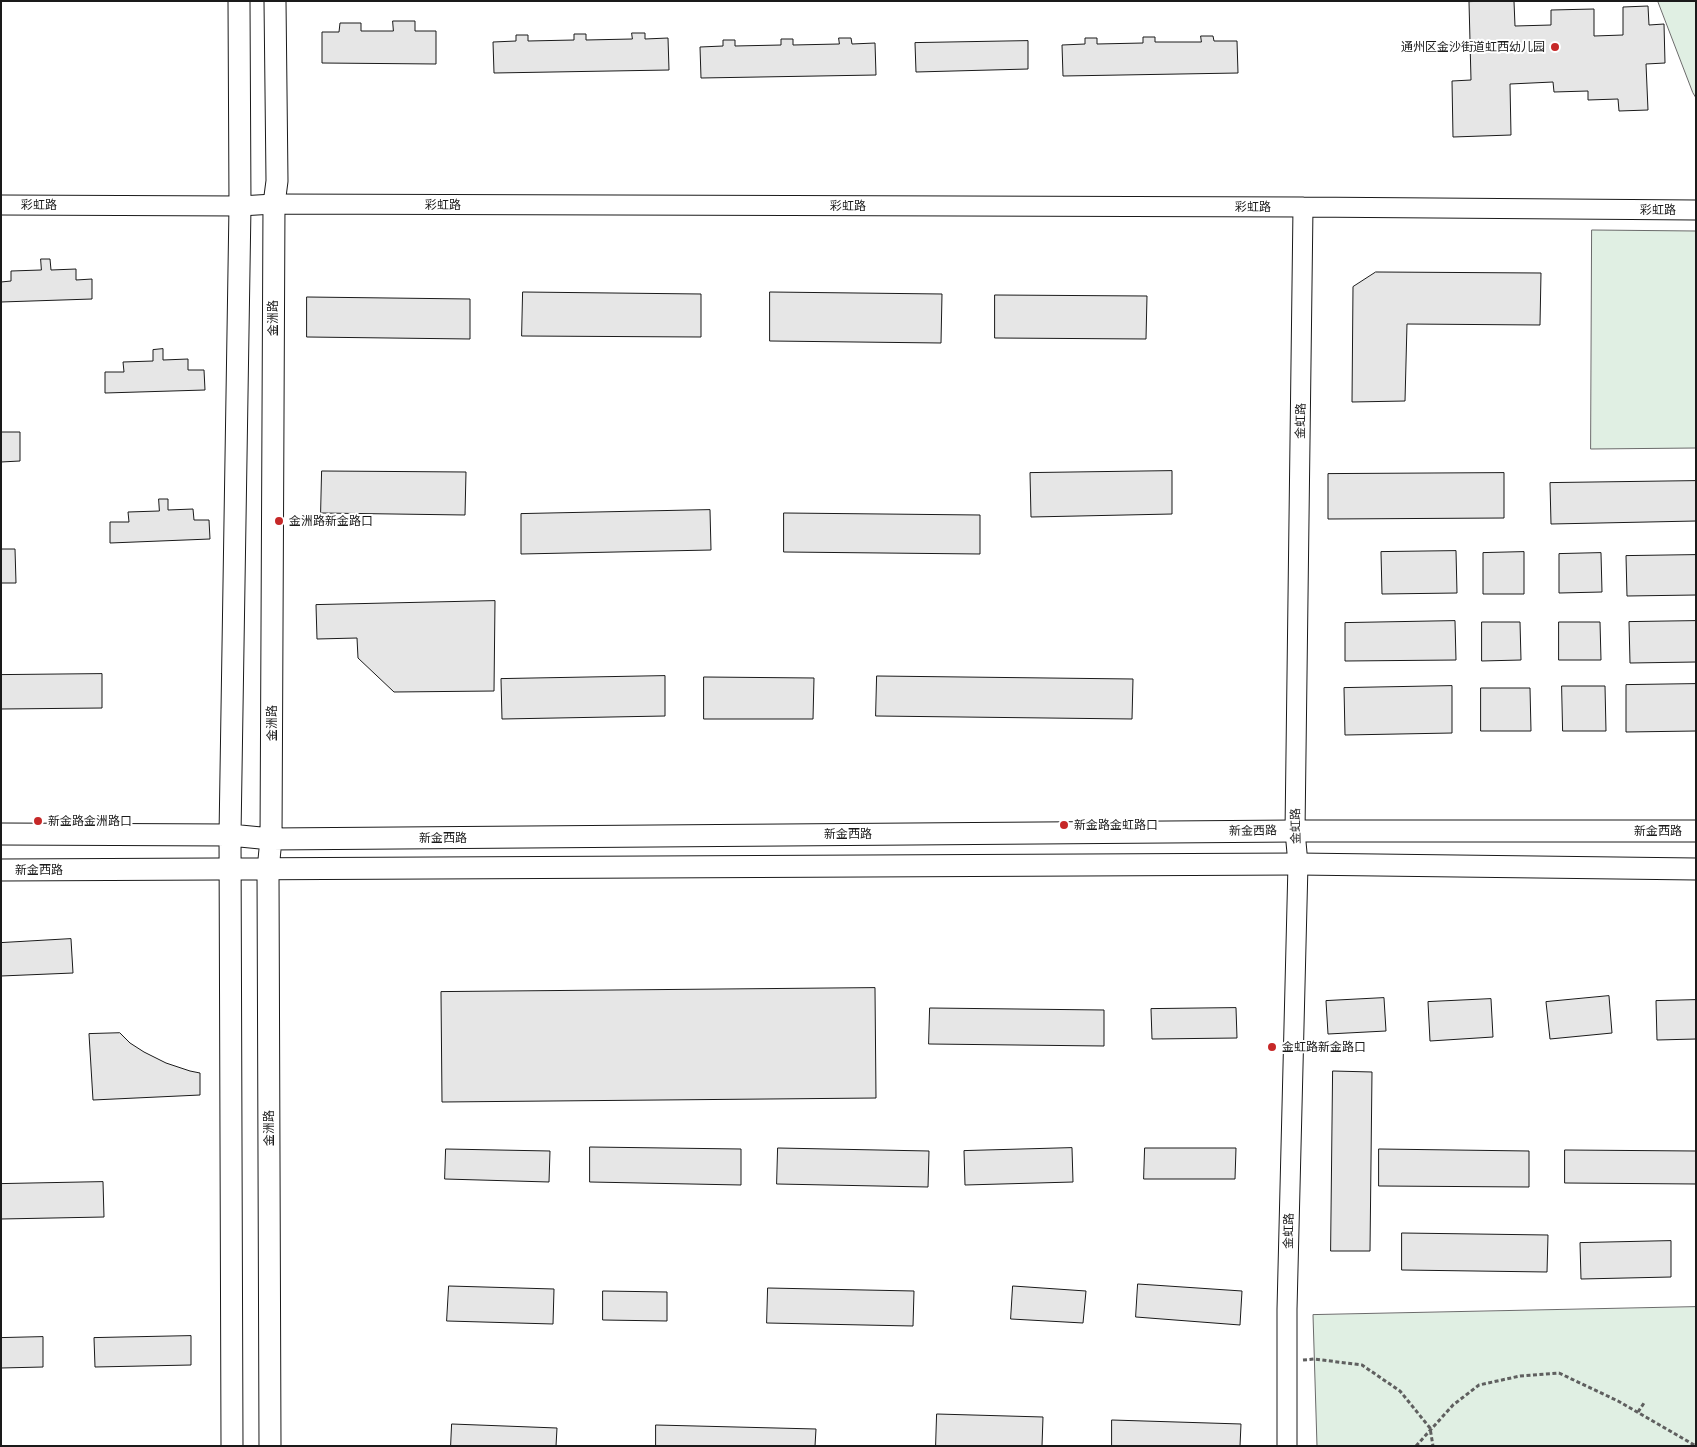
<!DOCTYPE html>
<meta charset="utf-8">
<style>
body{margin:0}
#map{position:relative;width:1697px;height:1447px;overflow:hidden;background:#fff;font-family:"Crimson Pro",serif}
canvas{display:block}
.frame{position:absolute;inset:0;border:2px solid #1a1a1a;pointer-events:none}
</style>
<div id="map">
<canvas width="1697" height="1447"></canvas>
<div class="frame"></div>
</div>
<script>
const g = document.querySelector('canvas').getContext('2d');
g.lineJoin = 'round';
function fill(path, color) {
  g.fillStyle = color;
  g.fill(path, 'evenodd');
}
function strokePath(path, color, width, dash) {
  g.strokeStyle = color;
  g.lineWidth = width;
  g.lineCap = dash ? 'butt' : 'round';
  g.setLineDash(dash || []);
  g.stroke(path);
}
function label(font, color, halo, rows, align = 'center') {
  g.font = font + ' "Crimson Pro","Noto Sans SC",serif';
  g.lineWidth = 4;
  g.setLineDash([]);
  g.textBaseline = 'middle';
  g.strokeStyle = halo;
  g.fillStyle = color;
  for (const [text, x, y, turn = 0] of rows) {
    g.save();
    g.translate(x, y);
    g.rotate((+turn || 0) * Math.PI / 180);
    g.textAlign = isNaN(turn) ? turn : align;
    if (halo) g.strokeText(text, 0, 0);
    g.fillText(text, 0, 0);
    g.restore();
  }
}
const green = new Path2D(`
 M1658,1H1696V98L1693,93Z
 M1592,230L1696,231V448L1591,449Z
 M1696,1307V1446H1317L1313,1315Z`);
fill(green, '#e0efe3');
strokePath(green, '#6a6a6a', 1);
const building = new Path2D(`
 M1514,1L1515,26L1551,25V10L1594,9V36L1623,35V7L1648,6L1649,25L1664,24L1665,63L1646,64L1648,110L1619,111L1618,99L1588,100V91L1554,92L1553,82L1510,84L1511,135L1453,137L1452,81L1471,80L1469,2Z
 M393,21H415V31H436V64L322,63V32H339L340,23H361V31H393Z
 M632,33H645V39L668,38L669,70L494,73L493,42L516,41V35H528V41L574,40V34H586V40L632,39Z
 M1201,36H1213L1214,41H1237L1238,73L1063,76L1062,45L1085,44V38H1097V44L1143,43V37H1155V42H1201Z
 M839,38H851L852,44L875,43L876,75L701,78L700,47L723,46V40H735V46L781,45V39H793V45L839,44Z
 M1028,41V69L916,72L915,43Z
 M41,259H50L51,270L76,269V280L92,279V299L1,302V282L11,281V271L41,270Z
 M1376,272L1541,273L1540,325L1407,324L1405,401L1352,402L1353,287Z
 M523,292L701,294V337L522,336Z
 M770,292L942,294L941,343L770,341Z
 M995,295L1147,296L1146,339L995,338Z
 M307,297L470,299V339L307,337Z
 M163,349V360L188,359V370H204L205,390L105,393V372H124L123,362L153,361V350Z
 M1,432H20V461L1,462Z
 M322,471L466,472L465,515L321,513Z
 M1172,471V514L1031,517L1030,473Z
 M1504,473V518L1328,519V474Z
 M1696,481V521L1551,524L1550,483Z
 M159,499H168V510L193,509L194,520H209L210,539L110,543V522H129L128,512L159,511Z
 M710,510L711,550L521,554V514Z
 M784,513L980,515V554L784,552Z
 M1,549H15L16,583H1Z
 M1456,551L1457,593L1382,594L1381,552Z
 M1524,552V594H1483V553Z
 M1601,553L1602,592L1559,593V554Z
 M1696,555V595L1627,596L1626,556Z
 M495,601L494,691L394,692L358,658L357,638L317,639L316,605Z
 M1455,621L1456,660L1345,661V623Z
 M1696,621V662L1630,663L1629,622Z
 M1482,622H1520L1521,660L1482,661Z
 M1559,622H1600L1601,660H1559Z
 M102,674V708L1,709V675Z
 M665,676V716L502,719L501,679Z
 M877,676L1133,679L1132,719L876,716Z
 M704,677L814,678L813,719H704Z
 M1696,684V731L1626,732V685Z
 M1452,686V733L1345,735L1344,688Z
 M1562,686H1605L1606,731H1563Z
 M1481,688H1530L1531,731H1481Z
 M71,939L73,973L1,976V943Z
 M875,988L876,1098L442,1102L441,992Z
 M1609,996L1612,1033L1550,1039L1546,1002Z
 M1384,998L1386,1031L1328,1034L1326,1001Z
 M1491,999L1493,1037L1430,1041L1428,1002Z
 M1696,1000V1039L1657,1040L1656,1001Z
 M930,1008L1104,1010V1046L929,1044Z
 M1236,1008L1237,1038L1152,1039L1151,1009Z
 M120,1033L130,1043L144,1052L166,1063L190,1071L200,1073V1095L93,1100L89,1034Z
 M1333,1071L1372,1072L1370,1251H1331Z
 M590,1147L741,1149V1185L590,1182Z
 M778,1148L929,1151L928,1187L777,1184Z
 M1072,1148L1073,1182L965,1185L964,1151Z
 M1145,1148H1236L1235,1179H1144Z
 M446,1149L550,1151L549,1182L445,1179Z
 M1379,1149L1529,1151V1187L1379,1186Z
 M1565,1150L1696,1151V1184L1565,1183Z
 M103,1182L104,1217L1,1219V1184Z
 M1402,1233L1548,1235L1547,1272L1402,1270Z
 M1671,1241V1277L1581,1279L1580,1243Z
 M1138,1284L1242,1291L1240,1325L1136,1317Z
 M449,1286L554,1289L553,1324L447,1321Z
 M1013,1286L1086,1291L1083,1323L1011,1319Z
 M768,1288L914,1291L913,1326L767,1323Z
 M603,1291L667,1292V1321L603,1320Z
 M191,1336V1365L95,1367L94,1338Z
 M43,1337V1367L1,1368V1338Z
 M937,1414L1043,1417L1042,1446H936Z
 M1112,1420L1241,1424L1240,1446H1112Z
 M452,1424L557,1428L556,1446H451Z
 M656,1425L816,1429L815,1446H656Z`);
fill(building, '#e6e6e6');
strokePath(building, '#1a1a1a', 1);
const tertiary = new Path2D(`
 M1,205L240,206L274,204L1303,207L1696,210
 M1287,1446V1309L1298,864L1295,831L1303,207`);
const secondary = new Path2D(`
 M1,834L230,835L271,839L1295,831H1696
 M1,870L1298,864L1696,869
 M232,1446L230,835L240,206L239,1
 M270,1446L268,870L271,839L274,204L277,181L275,1`);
strokePath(tertiary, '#1a1a1a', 21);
strokePath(secondary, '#1a1a1a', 23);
strokePath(new Path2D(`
 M1303,1360L1314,1359L1362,1365L1400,1391L1430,1428L1433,1446
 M1638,1412L1644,1403
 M1416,1446L1453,1405L1479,1385L1520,1376L1559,1373L1618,1401L1696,1446`), '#5f5f5f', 3, [4, 2.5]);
strokePath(tertiary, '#fff', 19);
strokePath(secondary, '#fff', 21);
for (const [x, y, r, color] of [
 [1555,47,5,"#c62828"],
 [279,521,5,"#c62828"],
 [38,821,5,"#c62828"],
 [1064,825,5,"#c62828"],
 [1272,1047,5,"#c62828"]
]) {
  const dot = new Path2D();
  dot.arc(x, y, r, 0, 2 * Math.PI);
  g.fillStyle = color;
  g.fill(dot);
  strokePath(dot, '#fff', 2);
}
label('12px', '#1a1a1a', '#fff', [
 ["通州区金沙街道虹西幼儿园",1545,47,"right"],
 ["金洲路新金路口",289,521],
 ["新金路金洲路口",48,821],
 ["新金路金虹路口",1074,825],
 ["金虹路新金路口",1282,1047]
], 'left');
label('12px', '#1a1a1a', '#fff', [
 ["彩虹路",39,205],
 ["彩虹路",443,205],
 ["彩虹路",848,206],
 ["彩虹路",1253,207],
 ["彩虹路",1658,210],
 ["金洲路",273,318,-90],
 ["金虹路",1301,421,-89],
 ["金洲路",272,723,-90],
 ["金虹路",1296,826,-91],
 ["新金西路",1253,831,-1],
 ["新金西路",1658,831],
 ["新金西路",848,834],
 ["新金西路",443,838],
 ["新金西路",39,870],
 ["金洲路",269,1128,-90],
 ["金虹路",1289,1231,-89]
]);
</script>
